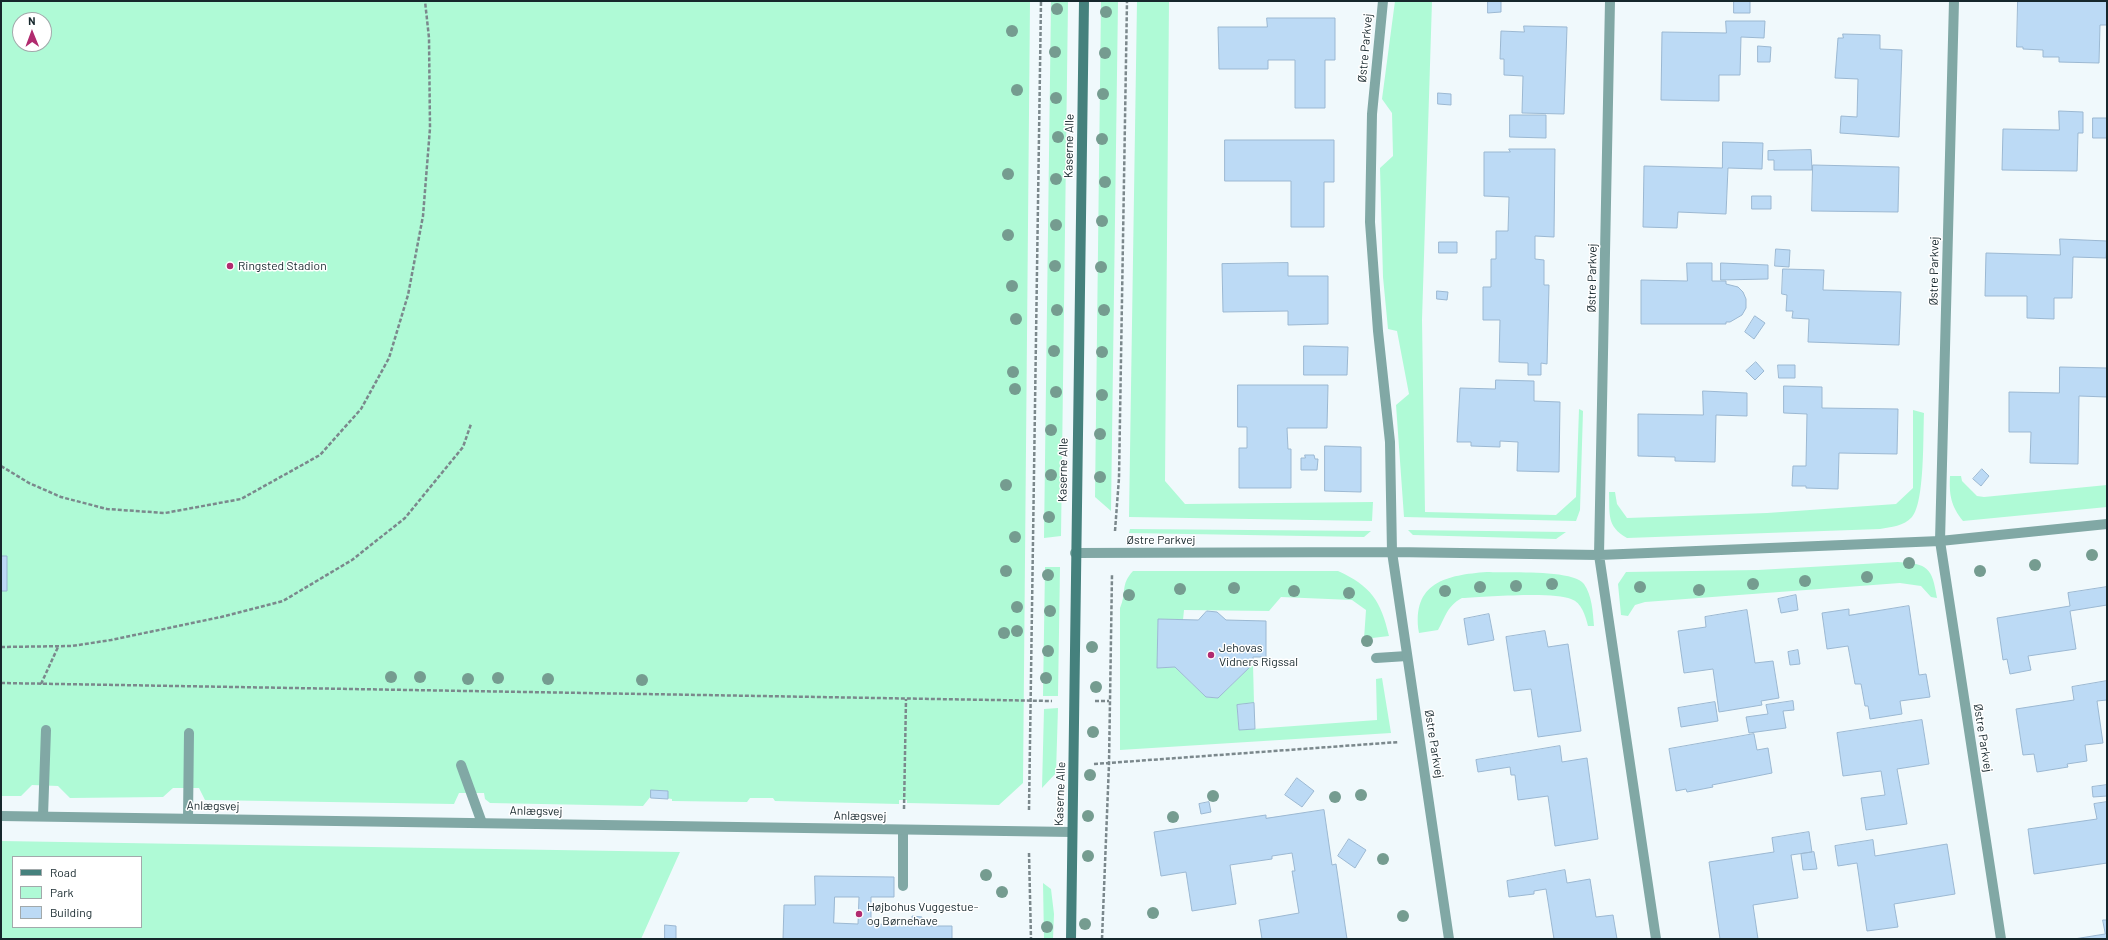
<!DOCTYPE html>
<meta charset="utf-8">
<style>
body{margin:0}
#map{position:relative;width:2108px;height:940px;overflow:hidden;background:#f0f9fc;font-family:Barlow,sans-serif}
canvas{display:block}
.frame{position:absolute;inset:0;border:2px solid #16272c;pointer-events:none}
.legend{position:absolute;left:12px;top:856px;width:130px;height:72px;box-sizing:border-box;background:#fff;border:1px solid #a2a9ab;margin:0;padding:5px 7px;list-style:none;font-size:12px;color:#16272c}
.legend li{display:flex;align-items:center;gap:8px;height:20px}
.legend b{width:20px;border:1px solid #a2a9ab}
.north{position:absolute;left:12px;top:12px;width:40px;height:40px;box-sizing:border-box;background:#fff;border:1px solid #a2a9ab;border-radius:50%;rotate:359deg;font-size:11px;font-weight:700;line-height:16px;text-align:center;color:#16272c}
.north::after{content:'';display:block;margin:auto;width:14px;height:18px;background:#b12b6f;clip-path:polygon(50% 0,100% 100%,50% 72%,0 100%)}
</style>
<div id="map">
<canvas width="2108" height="940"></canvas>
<div class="frame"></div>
<ul class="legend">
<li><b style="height:5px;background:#45817d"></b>Road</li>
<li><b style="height:11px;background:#affad6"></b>Park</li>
<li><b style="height:11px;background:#bcdaf5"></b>Building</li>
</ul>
<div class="north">N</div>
</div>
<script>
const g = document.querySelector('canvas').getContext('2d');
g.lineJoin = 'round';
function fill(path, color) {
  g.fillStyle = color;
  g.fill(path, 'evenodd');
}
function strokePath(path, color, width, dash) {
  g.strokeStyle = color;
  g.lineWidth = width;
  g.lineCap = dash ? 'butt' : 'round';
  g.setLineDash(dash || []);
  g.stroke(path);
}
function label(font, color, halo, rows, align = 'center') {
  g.font = font + ' Barlow,sans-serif';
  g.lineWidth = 3;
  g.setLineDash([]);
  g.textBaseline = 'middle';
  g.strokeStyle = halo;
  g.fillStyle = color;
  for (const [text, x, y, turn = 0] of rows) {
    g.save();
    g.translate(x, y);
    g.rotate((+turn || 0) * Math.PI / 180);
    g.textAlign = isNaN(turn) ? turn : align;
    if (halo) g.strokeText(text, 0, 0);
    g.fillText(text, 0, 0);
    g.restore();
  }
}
fill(new Path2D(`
 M1,1H1030L1023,783L999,805L907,803V800H899V804L775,801L773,798H750L747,802L672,801V799L651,796L643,806L490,803L485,799L484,793H459L454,804L205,800L199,788H173L163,797L70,798L58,786L32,785L21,796H1ZM20,20H44V44H20Z
 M1051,1H1068L1061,536L1044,538Z
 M1101,1H1118L1111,511L1095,497Z
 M1137,1H1169L1165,481L1185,504L1373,502L1372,521L1129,517Z
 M1395,1H1432L1422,320L1425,512L1556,515L1576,497L1579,409L1583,411L1580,510L1576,521L1404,517L1396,405L1409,394L1397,331L1388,329L1383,277L1380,168L1393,156L1392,113L1382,99Z
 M1913,410L1924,413C1923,434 1925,503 1912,517C1904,526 1891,527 1880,529L1627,538C1606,526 1610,514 1609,492H1615L1617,504L1627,518L1767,513L1896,504L1913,488Z
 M1950,476H1961L1962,481L1977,496L1984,497L2107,485V507L1963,521C1951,506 1949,495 1950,476Z
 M1130,529L1371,531L1364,537L1129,533Z
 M1408,530L1566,532L1556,539L1413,535Z
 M1898,562C1928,564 1932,567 1937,598L1931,597L1921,586L1900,583L1645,602L1635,605L1628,616L1621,615L1618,584L1626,572L1758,570Z
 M1045,567H1060L1058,696H1043Z
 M1133,571H1338C1371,586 1381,601 1389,636L1364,639L1366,610L1352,600L1281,597L1269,611L1184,610L1183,620L1158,619L1157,668L1175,667L1206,697L1218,698L1253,664L1254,703L1237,705L1239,730L1377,720L1376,679L1382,678L1391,733L1120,750V608C1127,592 1120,585 1133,571Z
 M1487,572C1507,573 1573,569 1584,584C1592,595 1593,613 1594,626H1588C1585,615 1582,603 1571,599C1554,591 1484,597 1462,598C1447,606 1446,616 1438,630L1419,633C1411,582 1447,575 1487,572Z
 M1058,708L1056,773L1042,788L1044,709Z
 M1,841L680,852L641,939H1ZM13,857H141V927H13Z
 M1043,883L1051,889L1054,914L1053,939H1044Z`), '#affad6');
const building = new Path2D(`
 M1488,1H1501V12L1488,13Z
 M1734,1H1750V13H1734Z
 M2018,1H2107V25H2100L2099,63L2059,62V57H2043V50L2023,49V47H2017Z
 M1267,18H1335V60H1325V108H1295V60H1268V69H1219L1218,27H1267Z
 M1726,21H1765L1764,38L1741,37L1740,75H1719V101L1661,100L1662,32L1726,33Z
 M1524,26L1567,27L1564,114L1522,113L1523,76L1504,75V59H1500L1501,31L1524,32Z
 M1843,34L1880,35V49L1902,50L1899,137L1840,133L1841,116L1857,117L1858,79L1835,78L1838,38H1843Z
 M1758,46L1771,47L1770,62H1758Z
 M1438,93L1451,94V105L1438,104Z
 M2059,111L2083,112V133H2078L2077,171L2002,170L2003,129L2059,130Z
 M1510,115H1546V138L1510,137Z
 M2093,118H2107V138H2093Z
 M1225,140H1334V182H1324V227H1291V181H1225Z
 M1723,142L1763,143L1762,169L1728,168L1726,214L1678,212L1677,228L1643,227L1644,166L1722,168Z
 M1509,149H1555L1554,237L1535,236V259L1544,260V285H1549L1547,364L1541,363V375H1528V363L1499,362L1500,320H1483V287H1491V259H1496V231H1508L1509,197L1484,196V152H1510Z
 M1811,150L1812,170H1774V160H1768V151Z
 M1813,165L1899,167L1898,212L1812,211Z
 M1752,196H1771V209H1752Z
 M2060,239L2107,241L2106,258L2073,257L2072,298H2054V319L2027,318V296H1985L1986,253L2060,255Z
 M1439,242H1457V253H1439Z
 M1776,249L1790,250L1789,267L1775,266Z
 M1288,263V276H1328V324L1288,325V311L1223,312L1222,264Z
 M1687,263H1712V281H1726V284L1738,287L1743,292L1746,299V308L1742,315L1730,322H1726V324H1641V280L1687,281Z
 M1721,263L1768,265V279L1721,280Z
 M1783,269L1824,270L1823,290L1901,292L1899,345L1808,342L1809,319L1792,318L1793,311H1786L1787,295L1782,294Z
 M1437,291L1448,292L1447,300L1437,299Z
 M1755,316L1765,323L1754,339L1745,332Z
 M1304,346L1348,347L1347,375H1304Z
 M1756,362L1764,371L1755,380L1746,371Z
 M1778,365H1795V378H1779Z
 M2060,367L2107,368V397L2079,396L2078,464L2030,463L2031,432H2009V392L2059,393Z
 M1496,380L1534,381V401L1560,402L1559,472L1517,471L1518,442L1500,441V447L1471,446V442H1457L1460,388L1495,389Z
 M1238,385H1328L1327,428H1287L1288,449H1291V488H1239V448H1247V427H1238Z
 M1784,386L1822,387V408L1898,409L1897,454L1839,453L1838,489L1806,488V486H1792L1793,466H1806L1807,414L1784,413Z
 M1703,391L1747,393V416L1716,415L1715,462L1675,461V457L1638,456V414L1703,415Z
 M1325,446L1361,447V492L1325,491Z
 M1305,455H1314L1315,459H1318L1317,470H1301V458H1305Z
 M1982,469L1989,476L1981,486L1973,479Z
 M1,556H7V591H1Z
 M2107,587V605L2070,611L2076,649L2028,656L2031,670L2010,674L2007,659L2003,660L1997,618L2070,606L2068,593Z
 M1796,595L1798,610L1781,613L1778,599Z
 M1909,606L1919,675L1926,674L1930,697L1900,701L1902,714L1870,719L1868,706H1865L1861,684H1855L1848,646L1827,649L1822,613L1849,609V615Z
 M1747,610L1755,663L1773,661L1779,698L1761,701L1762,705L1719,712L1713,669L1684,673L1678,631L1706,627L1705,617Z
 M1207,611L1217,612L1226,620L1266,621V657H1253V664L1218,698L1206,697L1175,667L1157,668L1158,619L1198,620Z
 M1489,614L1494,640L1468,645L1464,619Z
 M1545,631L1548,647L1568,644L1581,731L1538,737L1531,689L1514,691L1506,637Z
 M1798,650L1800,664L1790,665L1788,652Z
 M2107,681V700L2097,701L2103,743L2085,745L2087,761L2067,764L2068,767L2037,772L2034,754L2023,755L2016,709L2074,700L2072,687Z
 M1793,701L1794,710L1783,711L1786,728L1749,733L1746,717L1768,714L1766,705Z
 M1715,702L1718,721L1681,727L1678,708Z
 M1254,703L1255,729L1239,730L1237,705Z
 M1922,720L1929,764L1897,769L1907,824L1866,830L1861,798L1885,795L1881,771L1843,776L1837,733Z
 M1754,734L1757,750L1768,748L1772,773L1712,785L1713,787L1687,792L1686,789L1676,791L1669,749Z
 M1560,746L1562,762L1587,758L1598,839L1555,846L1548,796L1518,800L1515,775H1511L1510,767L1478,772L1476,760Z
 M1297,778L1314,791L1302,807L1285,795Z
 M2107,785V796L2093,797L2092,787Z
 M651,790L668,791V799L651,798Z
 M1209,802L1211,812L1201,814L1199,804Z
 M2107,802V863L2034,874L2028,829L2097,819L2094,804Z
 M1324,810L1332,865L1336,864L1347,939H1262L1259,920L1299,913L1292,871H1295L1292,853L1272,856V859L1230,865L1236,904L1192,911L1186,872L1161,876L1154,832L1266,815V818Z
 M1809,832L1812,852L1791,855L1798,898L1753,905L1758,939H1720L1709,862L1774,852L1772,838Z
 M1349,839L1366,850L1355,868L1338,856Z
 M1873,840L1875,856L1947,844L1955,894L1894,904L1898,927L1867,931L1857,863L1838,866L1835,846Z
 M1814,852L1817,869L1803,870L1801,854Z
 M1565,870L1567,883L1590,879L1596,917L1613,915L1617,939H1554L1546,889L1534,891V894L1509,897L1507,881Z
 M815,876L894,877V897H871V924L912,925V916L922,917V926H952V939H783L784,905H815ZM835,897H859L858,924L834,923Z
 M2103,920H2107V939H2074L2105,934Z
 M665,925L676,926V939H665Z`);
fill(building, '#bcdaf5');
strokePath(building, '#9bb8d2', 1);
strokePath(new Path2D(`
 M1,466L29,483L61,497L107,509L165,513L241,499L320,455L361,409L389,358L408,295L423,216L430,128L429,38L425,1
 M1115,531L1119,478L1127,1
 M1,647L72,646L111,640L221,617L283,601L352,560L405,518L463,447L471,424
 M1,683L1052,701
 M41,684L58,647
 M1095,701H1109
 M1094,764L1399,742
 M904,809L906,699
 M1029,810L1041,1
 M1029,853L1031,939
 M1102,939L1109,764L1112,574`), '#7b888c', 2.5, [4, 2]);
strokePath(new Path2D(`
 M1376,658L1407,656
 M461,765L482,823
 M43,816L46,730
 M188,818L189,733
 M903,886V830`), '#81a8a5', 10);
strokePath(new Path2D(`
 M1383,1L1372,114L1370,222L1378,331L1390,442L1392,552L1449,939
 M1610,1L1599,555L1656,939
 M1954,1L1940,541L2001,939
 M1075,553L1392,552L1599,555L1940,541L2107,524
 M1,816L1072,832`), '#81a8a5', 10);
strokePath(new Path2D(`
 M1071,939L1084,1`), '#45817d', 10);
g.fillStyle = '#759c90';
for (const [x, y] of [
 [1057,9],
 [1106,12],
 [1012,31],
 [1055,52],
 [1105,53],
 [1017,90],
 [1103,94],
 [1056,98],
 [1058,137],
 [1102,139],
 [1008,174],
 [1056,179],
 [1105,182],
 [1102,221],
 [1056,225],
 [1008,235],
 [1055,266],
 [1101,267],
 [1012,286],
 [1057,310],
 [1104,310],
 [1016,319],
 [1054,351],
 [1102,352],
 [1013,372],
 [1015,389],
 [1056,392],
 [1102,395],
 [1051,430],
 [1100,434],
 [1051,475],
 [1100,477],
 [1006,485],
 [1049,517],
 [1015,537],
 [2092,555],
 [1909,563],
 [2035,565],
 [1006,571],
 [1980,571],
 [1048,575],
 [1867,577],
 [1805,581],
 [1552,584],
 [1753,584],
 [1516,586],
 [1480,587],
 [1640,587],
 [1234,588],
 [1180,589],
 [1699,590],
 [1294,591],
 [1445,591],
 [1349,593],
 [1129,595],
 [1017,607],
 [1050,611],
 [1017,631],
 [1004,633],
 [1367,641],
 [1092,647],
 [1048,651],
 [391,677],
 [420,677],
 [498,678],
 [1046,678],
 [468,679],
 [548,679],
 [642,680],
 [1096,687],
 [1093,732],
 [1090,775],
 [1361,795],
 [1213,796],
 [1335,797],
 [1088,816],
 [1173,817],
 [1088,856],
 [1383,859],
 [986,875],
 [1002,892],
 [1153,913],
 [1403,916],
 [1085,924],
 [1047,927]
]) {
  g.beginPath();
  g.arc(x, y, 6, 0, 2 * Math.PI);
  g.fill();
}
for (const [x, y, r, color] of [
 [230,266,4,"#b12b6f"],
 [1211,655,4,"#b12b6f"],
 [859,914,4,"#b12b6f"]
]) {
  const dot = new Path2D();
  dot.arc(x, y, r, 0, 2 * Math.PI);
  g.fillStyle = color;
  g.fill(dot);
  strokePath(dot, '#fff', 1.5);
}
label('12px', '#16272c', '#fff', [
 ["Østre Parkvej",1365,48,-85],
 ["Kaserne Alle",1069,146,-89],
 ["Østre Parkvej",1934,271,-89],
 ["Østre Parkvej",1592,278,-89],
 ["Kaserne Alle",1063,470,-89],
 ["Østre Parkvej",1161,540],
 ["Østre Parkvej",1983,738,81],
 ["Østre Parkvej",1434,744,81],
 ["Kaserne Alle",1060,794,-88],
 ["Anlægsvej",213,806,1],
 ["Anlægsvej",536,811,1],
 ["Anlægsvej",860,816,1]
]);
label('12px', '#16272c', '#fff', [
 ["Ringsted Stadion",238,266],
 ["Jehovas",1219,648],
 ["Vidners Rigssal",1219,662],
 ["Højbohus Vuggestue-",867,907],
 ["og Børnehave",867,921]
], 'left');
</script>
